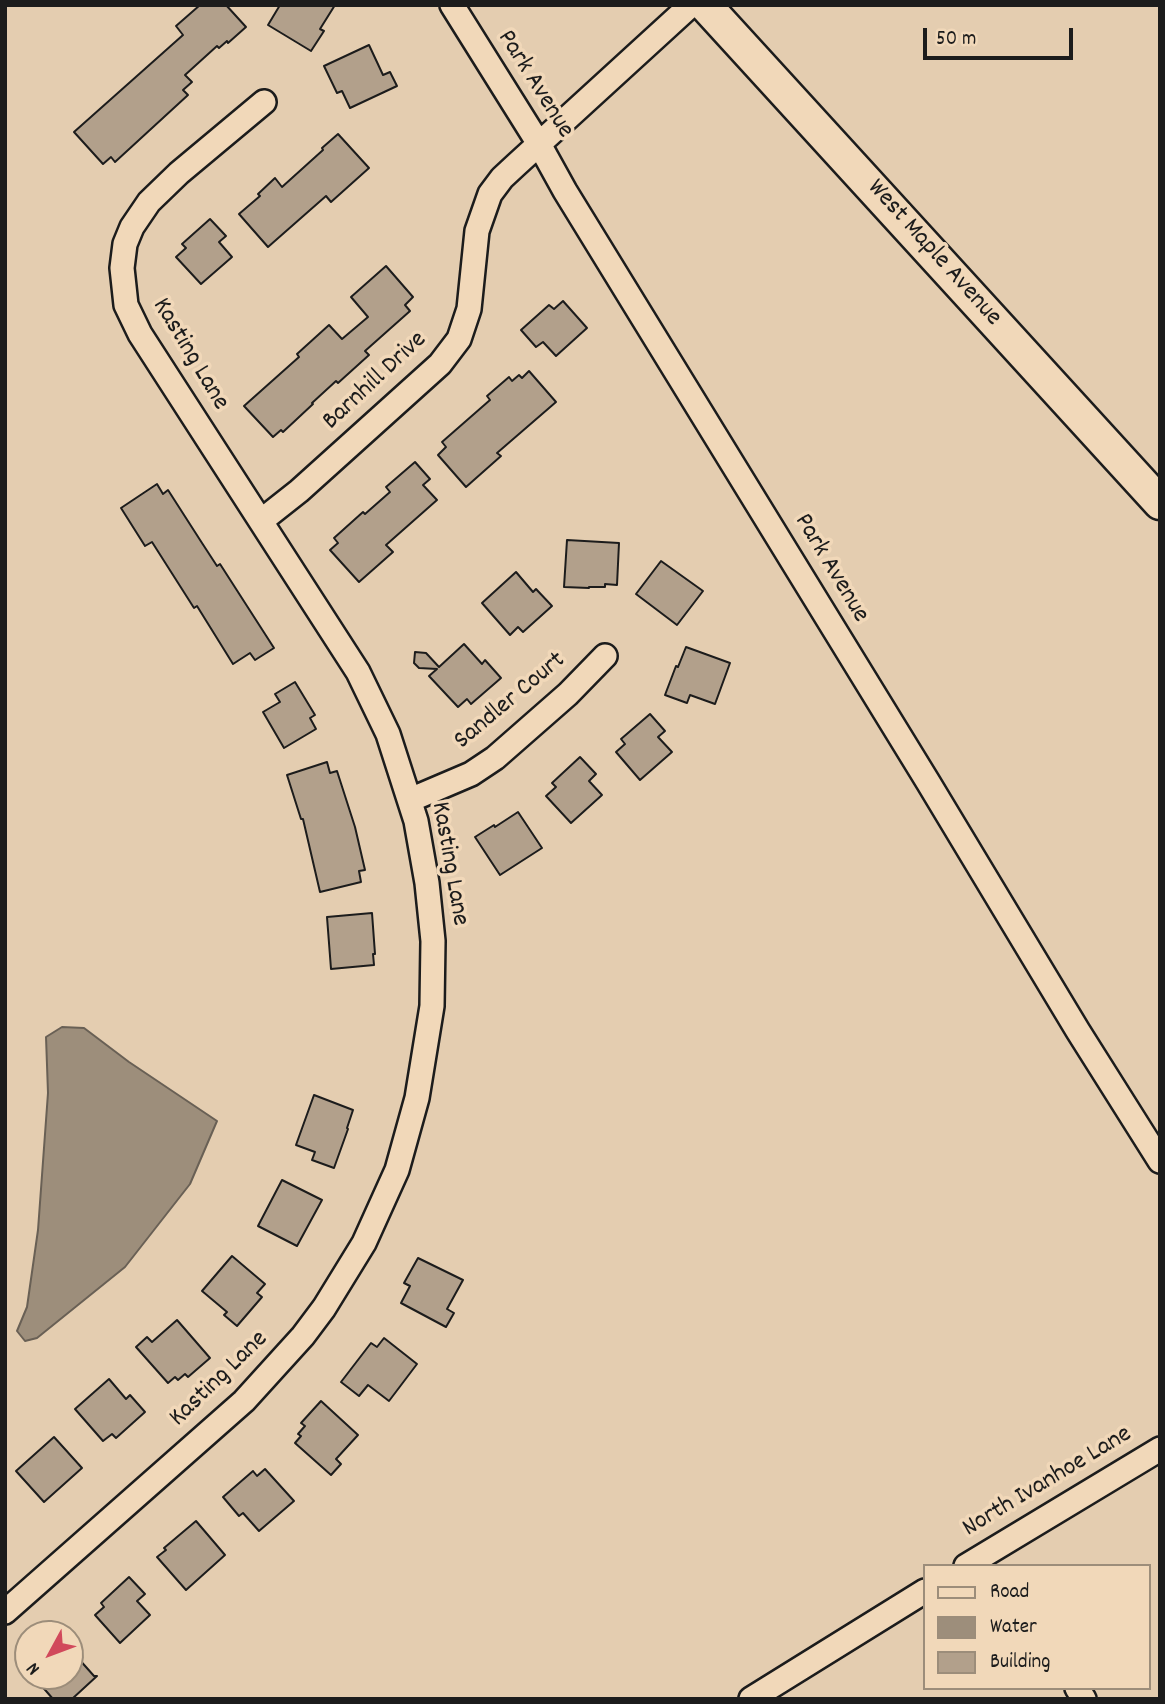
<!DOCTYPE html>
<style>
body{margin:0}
#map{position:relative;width:1165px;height:1704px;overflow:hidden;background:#e4cdb0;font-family:Dekko,sans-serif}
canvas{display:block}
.frame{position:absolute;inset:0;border:7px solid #1c1c1c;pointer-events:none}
.legend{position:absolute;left:923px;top:1564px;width:228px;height:126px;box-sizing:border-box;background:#f1d8b9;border:2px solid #9c8d7a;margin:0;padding:9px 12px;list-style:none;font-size:21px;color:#1c1c1c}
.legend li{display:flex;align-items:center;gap:14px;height:35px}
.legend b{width:35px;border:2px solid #9c8d7a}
.north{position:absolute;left:14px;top:1620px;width:70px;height:70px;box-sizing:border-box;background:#f1d8b9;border:2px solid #9c8d7a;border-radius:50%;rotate:229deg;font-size:19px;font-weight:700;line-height:28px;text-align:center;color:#1c1c1c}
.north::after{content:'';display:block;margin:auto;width:24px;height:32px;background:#d1495b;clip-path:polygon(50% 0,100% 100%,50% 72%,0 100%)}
.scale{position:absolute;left:923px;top:28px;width:150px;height:32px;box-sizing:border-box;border:4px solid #1c1c1c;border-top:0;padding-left:9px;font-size:21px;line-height:24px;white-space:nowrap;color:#1c1c1c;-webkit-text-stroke:5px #f1d8b9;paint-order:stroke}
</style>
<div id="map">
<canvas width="1165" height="1704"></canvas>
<div class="frame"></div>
<ul class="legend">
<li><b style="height:9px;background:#f1d8b9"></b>Road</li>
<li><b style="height:19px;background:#9d8e7b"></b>Water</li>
<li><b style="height:19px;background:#b2a08b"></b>Building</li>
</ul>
<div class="north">N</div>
<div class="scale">50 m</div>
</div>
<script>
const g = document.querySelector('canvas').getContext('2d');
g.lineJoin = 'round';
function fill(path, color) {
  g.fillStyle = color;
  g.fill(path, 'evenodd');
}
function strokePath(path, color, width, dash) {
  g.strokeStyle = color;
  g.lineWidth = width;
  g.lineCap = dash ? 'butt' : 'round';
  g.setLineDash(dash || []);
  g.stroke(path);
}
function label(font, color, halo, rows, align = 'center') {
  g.font = font + ' Dekko,sans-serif';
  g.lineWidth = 7;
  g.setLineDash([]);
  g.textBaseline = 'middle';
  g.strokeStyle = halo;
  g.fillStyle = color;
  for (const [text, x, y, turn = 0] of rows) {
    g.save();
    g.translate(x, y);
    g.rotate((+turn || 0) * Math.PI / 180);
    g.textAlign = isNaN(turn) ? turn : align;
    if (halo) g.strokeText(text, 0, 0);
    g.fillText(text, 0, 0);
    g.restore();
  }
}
const water = new Path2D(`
 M62,1027L84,1028L129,1062L217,1121L190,1184L125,1267L37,1338L25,1341L17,1331L27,1307L38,1230L48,1093L46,1037Z`);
fill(water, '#9d8e7b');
strokePath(water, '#696055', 2);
const building = new Path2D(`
 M200,5H226L246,27L228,43L227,41L219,48L217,46L185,75L192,82L183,90L188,95L115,162L111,157L103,164L74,132L183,35L176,26Z
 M280,5H335L320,29L324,31L311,51L268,25Z
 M369,45L383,75L390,72L397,86L350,108L342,91L337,93L324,66Z
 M338,134L369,168L331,202L326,196L268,247L239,214L260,196L258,194L275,178L282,187L323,150L322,148Z
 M210,219L226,236L219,242L232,257L201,284L176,257L186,248L182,244Z
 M386,266L413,297L405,305L410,311L365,351L369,355L338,383L336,381L312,403L313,404L283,432L281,430L273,437L244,406L299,357L297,354L329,325L342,339L368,317L351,297Z
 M563,301L587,328L556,356L543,342L536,347L521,330L549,305L554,309Z
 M529,371L556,402L497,453L501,456L466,487L438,455L446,447L442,442L490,400L487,396L509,377L512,381L519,375L522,378Z
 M415,462L430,479L423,485L437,500L386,545L393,552L359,582L330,550L338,543L334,538L363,512L365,514L390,492L386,487Z
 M157,484L163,494L168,490L202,543L217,566L220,564L274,648L255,660L250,653L233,664L197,606L194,608L152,542L145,546L121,508Z
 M567,540L619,543L617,585L605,584V587H589V588L564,587Z
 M661,561L703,591L677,625L636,594Z
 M516,572L533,592L536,589L552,606L523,632L518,627L510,635L482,603Z
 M464,644L482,664L485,660L501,678L471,704L467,699L458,707L429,676L437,669L419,668L414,663L415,652L426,653L439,667Z
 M686,647L730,663L715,704L690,695L687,703L665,695L676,666L678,667Z
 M295,682L315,715L310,718L316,729L284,748L263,712L280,702L275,694Z
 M650,714L665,731L658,737L672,752L640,780L616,752L625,744L621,739Z
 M580,757L596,774L589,781L602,795L571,823L546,796L556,787L552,783Z
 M327,762L330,773L337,771L355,827L365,870L359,871L361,882L320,892L303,819H301L287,775Z
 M518,812L542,848L500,875L475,837L494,825L495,827Z
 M372,913L375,954H373L374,965L331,969L327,917Z
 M314,1095L353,1110L347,1128L348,1129L334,1168L312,1160L315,1152L296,1145Z
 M282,1180L322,1200L297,1246L258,1226Z
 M232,1256L265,1284L257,1293L262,1297L237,1326L224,1315L227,1312L202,1291Z
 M418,1258L463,1280L447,1309L454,1313L446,1327L401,1303L410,1286L404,1283Z
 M177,1320L210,1358L188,1377L185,1374L178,1380L175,1377L168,1383L136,1347L147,1337L152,1342Z
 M384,1338L417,1364L389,1401L368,1385L359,1396L341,1382L371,1343L377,1347Z
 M109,1379L126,1399L130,1395L145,1412L116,1438L112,1434L103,1441L75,1409Z
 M321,1401L358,1435L336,1459L341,1464L331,1475L295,1443L301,1436L298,1434L305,1426L301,1423Z
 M54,1437L82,1468L44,1502L16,1471Z
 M265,1469L294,1501L259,1531L243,1513L239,1516L223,1497L253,1471L257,1476Z
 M196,1521L225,1555L186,1590L157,1557L166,1550L164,1548Z
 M129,1577L145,1594L137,1601L150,1615L120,1643L95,1615L104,1607L101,1603Z
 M70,1649L94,1676H97L72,1699H53L33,1676H70Z`);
fill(building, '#b2a08b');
strokePath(building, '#1c1c1c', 2);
const street = new Path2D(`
 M452,5L539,144L565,191L928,782L1078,1031L1160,1161
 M261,521L299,491L440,364L459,339L469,309L477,231L490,194L502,178L516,165L691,5
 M410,800L471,774L495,758L568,694L605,656
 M966,1566L1160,1449
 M5,1612L244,1401L303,1336L324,1308L364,1243L397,1170L417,1098L432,1006L433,941L427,883L416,821L388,734L358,672L140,334L126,305L122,268L125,244L132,227L149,202L179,173L264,102
 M1077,1688L1084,1699
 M751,1699L925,1591`);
const secondary = new Path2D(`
 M705,5L1160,503`);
strokePath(street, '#1c1c1c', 28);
strokePath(secondary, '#1c1c1c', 37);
strokePath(street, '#f1d8b9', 23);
strokePath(secondary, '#f1d8b9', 32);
label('26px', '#1c1c1c', '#f1d8b9', [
 ["Park Avenue",534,85,58],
 ["West Maple Avenue",933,254,48],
 ["Kasting Lane",189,355,59],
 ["Barnhill Drive",376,382,-43],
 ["Park Avenue",830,569,59],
 ["Sandler Court",511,702,-40],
 ["Kasting Lane",448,864,80],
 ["Kasting Lane",220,1380,-44],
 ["North Ivanhoe Lane",1048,1483,-31]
]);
</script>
